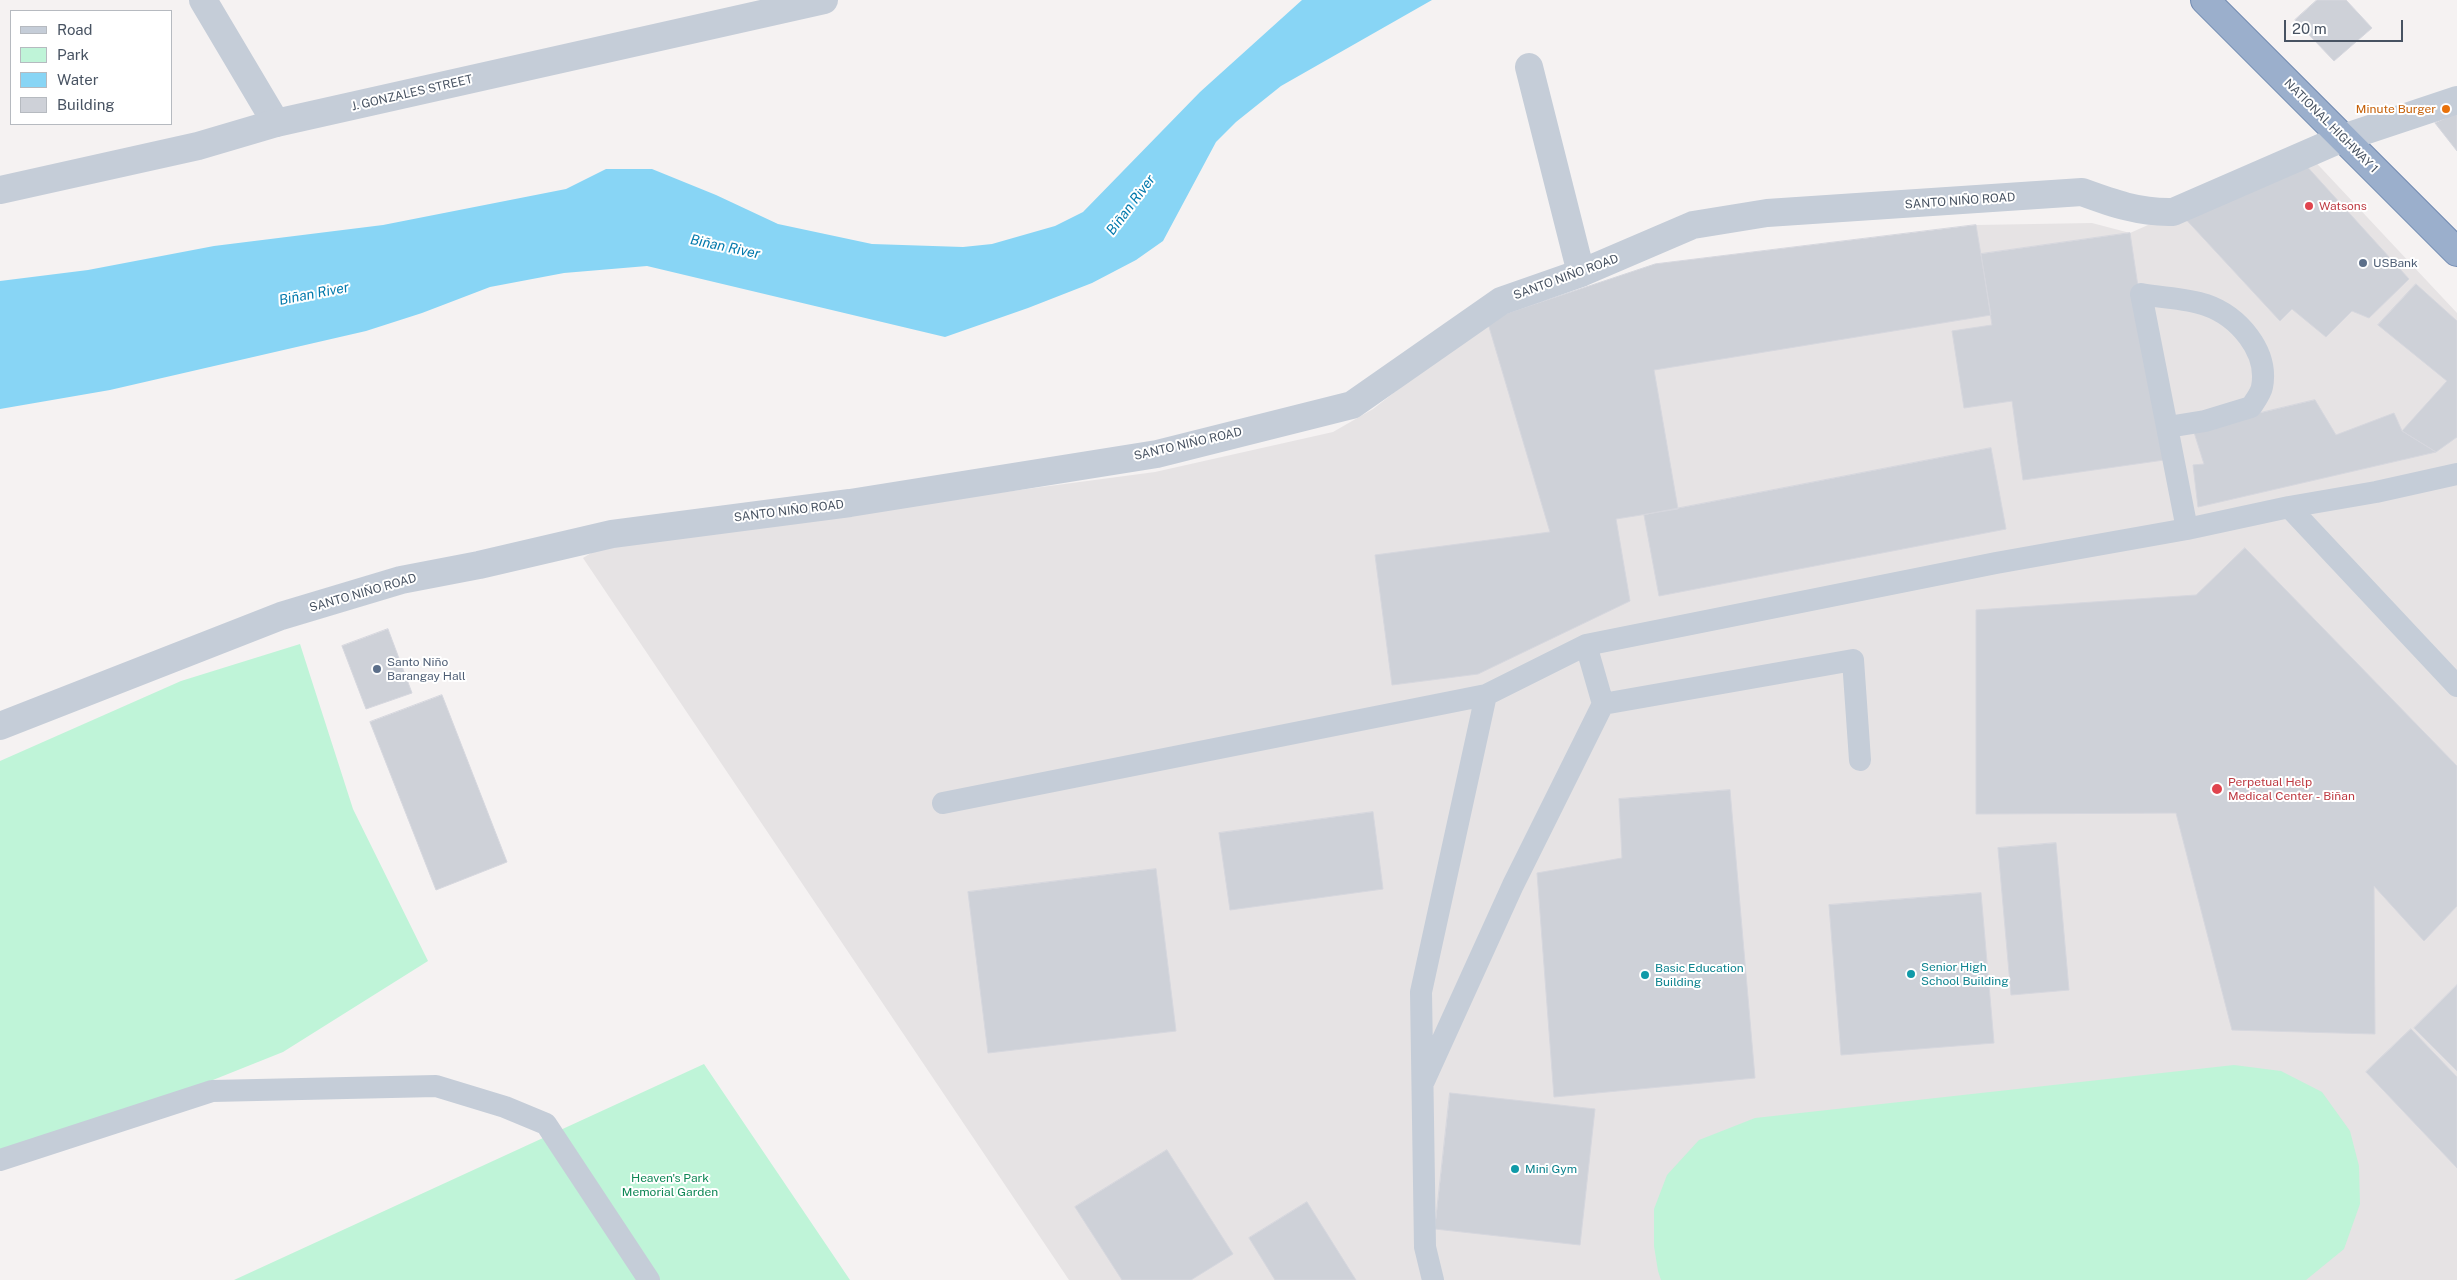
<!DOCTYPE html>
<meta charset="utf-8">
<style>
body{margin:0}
#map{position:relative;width:2457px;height:1280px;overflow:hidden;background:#f5f2f2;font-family:"Public Sans",sans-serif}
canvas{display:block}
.legend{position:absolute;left:10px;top:10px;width:162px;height:115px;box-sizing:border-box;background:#fff;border:1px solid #b6bac0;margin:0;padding:6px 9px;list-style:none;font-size:15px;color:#485362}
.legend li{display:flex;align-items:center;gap:10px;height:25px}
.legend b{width:25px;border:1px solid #b6bac0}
.scale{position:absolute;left:2284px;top:20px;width:119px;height:22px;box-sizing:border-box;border:2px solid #485362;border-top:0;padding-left:6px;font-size:15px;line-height:18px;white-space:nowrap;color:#485362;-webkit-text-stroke:4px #fff;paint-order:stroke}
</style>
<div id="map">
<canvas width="2457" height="1280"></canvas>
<ul class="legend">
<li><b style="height:6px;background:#c5cdd8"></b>Road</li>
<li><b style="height:14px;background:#bff4d8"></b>Park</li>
<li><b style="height:14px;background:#88d5f5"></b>Water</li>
<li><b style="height:14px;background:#ced1d8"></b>Building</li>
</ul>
<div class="scale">20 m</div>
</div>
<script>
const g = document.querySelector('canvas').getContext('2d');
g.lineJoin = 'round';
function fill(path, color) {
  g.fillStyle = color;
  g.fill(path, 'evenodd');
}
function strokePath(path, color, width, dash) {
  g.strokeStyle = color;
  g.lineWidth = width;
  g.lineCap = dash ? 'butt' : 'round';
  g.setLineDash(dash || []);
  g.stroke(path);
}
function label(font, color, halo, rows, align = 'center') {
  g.font = font + ' "Public Sans",sans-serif';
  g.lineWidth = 4;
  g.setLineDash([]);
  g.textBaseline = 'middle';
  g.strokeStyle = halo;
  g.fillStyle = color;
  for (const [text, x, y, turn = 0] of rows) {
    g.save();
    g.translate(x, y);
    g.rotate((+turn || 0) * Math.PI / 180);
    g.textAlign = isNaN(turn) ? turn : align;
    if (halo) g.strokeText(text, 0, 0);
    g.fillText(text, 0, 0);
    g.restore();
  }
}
fill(new Path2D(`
 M2308,154L2457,313V1280H1069L583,558L604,545L1155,472L1333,432L1373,409L1487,320L1569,293L1976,225L2092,223L2130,233Z`), '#e6e3e4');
fill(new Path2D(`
 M300,644L353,809L428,961L283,1052L0,1165V761L181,681Z
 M704,1064L850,1280H234Z
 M2234,1065L2281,1071L2322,1092L2350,1131L2359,1166L2360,1204L2344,1249L2306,1280H1661L1658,1271L1654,1246V1209L1667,1175L1699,1140L1755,1118Z`), '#bff4d8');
fill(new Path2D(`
 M1302,0H1432L1281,86L1236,122L1216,142L1163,241L1136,260L1092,283L1028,308L945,337L647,266L564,273L490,287L422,313L366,331L110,390L0,409V281L88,270L214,246L383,225L566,189L606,169H652L716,195L778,224L872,244L963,247L992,244L1055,226L1083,212L1200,92Z`), '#88d5f5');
const building = new Path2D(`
 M2317,0H2346L2372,28L2334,61L2295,20Z
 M2457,113V151L2435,123Z
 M2302,161L2409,279L2369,318L2352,311L2326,337L2292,309L2280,321L2181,214Z
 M1976,225L1991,315L1654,370L1678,509L1616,519L1630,601L1478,674L1392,685L1375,555L1550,532L1487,320L1655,264Z
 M2130,233L2164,460L2023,480L2012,401L1964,408L1952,331L1992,325L1981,254Z
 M2416,284L2457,321V437L2436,452L2402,431L2447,381L2378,325Z
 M2315,400L2336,435L2394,413L2402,431L2436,452L2198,507L2193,465L2204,464L2193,429Z
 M1991,448L2006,529L1659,596L1644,515Z
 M2245,548L2457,766V906L2424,941L2374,886L2375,1034L2232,1030L2176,813L1976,814V610L2196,595Z
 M388,629L412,693L366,709L342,646Z
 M442,695L507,862L436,890L370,722Z
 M1730,790L1755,1078L1554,1097L1537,873L1622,858L1619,799Z
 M1373,812L1383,889L1230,910L1219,833Z
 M2056,843L2069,990L2011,995L1998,848Z
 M1156,869L1176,1031L988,1053L968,892Z
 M1981,893L1994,1043L1841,1055L1829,905Z
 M2457,985V1071L2414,1028Z
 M2411,1029L2457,1077V1168L2366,1072Z
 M1450,1093L1595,1109L1580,1245L1435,1229Z
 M1167,1150L1233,1254L1191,1280H1122L1075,1207Z
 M1307,1202L1356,1280H1275L1249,1238Z`);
fill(building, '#ced1d8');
strokePath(building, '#d6d7de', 1);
const trunk = new Path2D(`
 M2205,0L2457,252`);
strokePath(trunk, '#718ab1', 30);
strokePath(new Path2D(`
 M2168,427L2205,421L2251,407C2255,401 2261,393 2262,387C2269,351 2238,316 2206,305C2186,298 2162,298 2141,294L2187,529
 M2289,507L2457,686
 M1603,704L1853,660L1860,760
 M943,803L1486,695L1586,645L1996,563L2187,529L2289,507L2376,492L2457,474
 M1424,1081L1513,885L1603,704L1586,645
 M0,1160L212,1091L436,1086L505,1107L546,1124L649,1280
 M1433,1280L1425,1247L1421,992L1486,695`), '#c5cdd8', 22);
strokePath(new Path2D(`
 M203,0L276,123
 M1529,67L1581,273
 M0,726L281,616L401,580L479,565L612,534L850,503L1157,454L1352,405L1501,301L1581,273L1693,225L1767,213L2082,192C2112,203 2140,213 2173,212L2343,138L2457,100`), '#c5cdd8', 28);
strokePath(new Path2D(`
 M0,190L198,146L276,123L824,0`), '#c5cdd8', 28);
strokePath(trunk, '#9bafcc', 28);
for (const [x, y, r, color] of [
 [2446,109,5,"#e8710a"],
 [2309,206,5,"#e0444e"],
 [2363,263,5,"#5c6f8a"],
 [377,669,5,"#5c6f8a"],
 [2217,789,6,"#e0444e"],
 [1911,974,5,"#0f9aa8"],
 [1645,975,5,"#0f9aa8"],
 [1515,1169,5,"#0f9aa8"]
]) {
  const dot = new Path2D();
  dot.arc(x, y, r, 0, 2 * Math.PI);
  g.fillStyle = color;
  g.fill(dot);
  strokePath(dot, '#fff', 2);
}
label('12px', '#485362', '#fff', [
 ["J. GONZALES STREET",412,93,-13],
 ["NATIONAL HIGHWAY 1",2331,126,45],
 ["SANTO NIÑO ROAD",1960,201,-4],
 ["SANTO NIÑO ROAD",1566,277,-20],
 ["SANTO NIÑO ROAD",1188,444,-13],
 ["SANTO NIÑO ROAD",789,511,-7],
 ["SANTO NIÑO ROAD",363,593,-16]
]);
label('12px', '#c56008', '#fff', [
 ["Minute Burger",2436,109]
], 'right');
label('12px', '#be3a42', '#fff', [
 ["Watsons",2319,206],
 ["Perpetual Help",2228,782],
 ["Medical Center - Biñan",2228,796]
], 'left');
label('12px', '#4e5e75', '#fff', [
 ["USBank",2373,263],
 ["Santo Niño",387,662],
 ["Barangay Hall",387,676]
], 'left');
label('12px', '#0d838f', '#fff', [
 ["Senior High",1921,967],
 ["School Building",1921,981],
 ["Basic Education",1655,968],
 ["Building",1655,982],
 ["Mini Gym",1525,1169]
], 'left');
label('12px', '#0e8755', '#fff', [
 ["Heaven's Park",670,1178],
 ["Memorial Garden",670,1192]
]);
label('italic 14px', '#0279ac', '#fff', [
 ["Biñan River",1131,205,-53],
 ["Biñan River",725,247,12],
 ["Biñan River",314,294,-11]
]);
</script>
